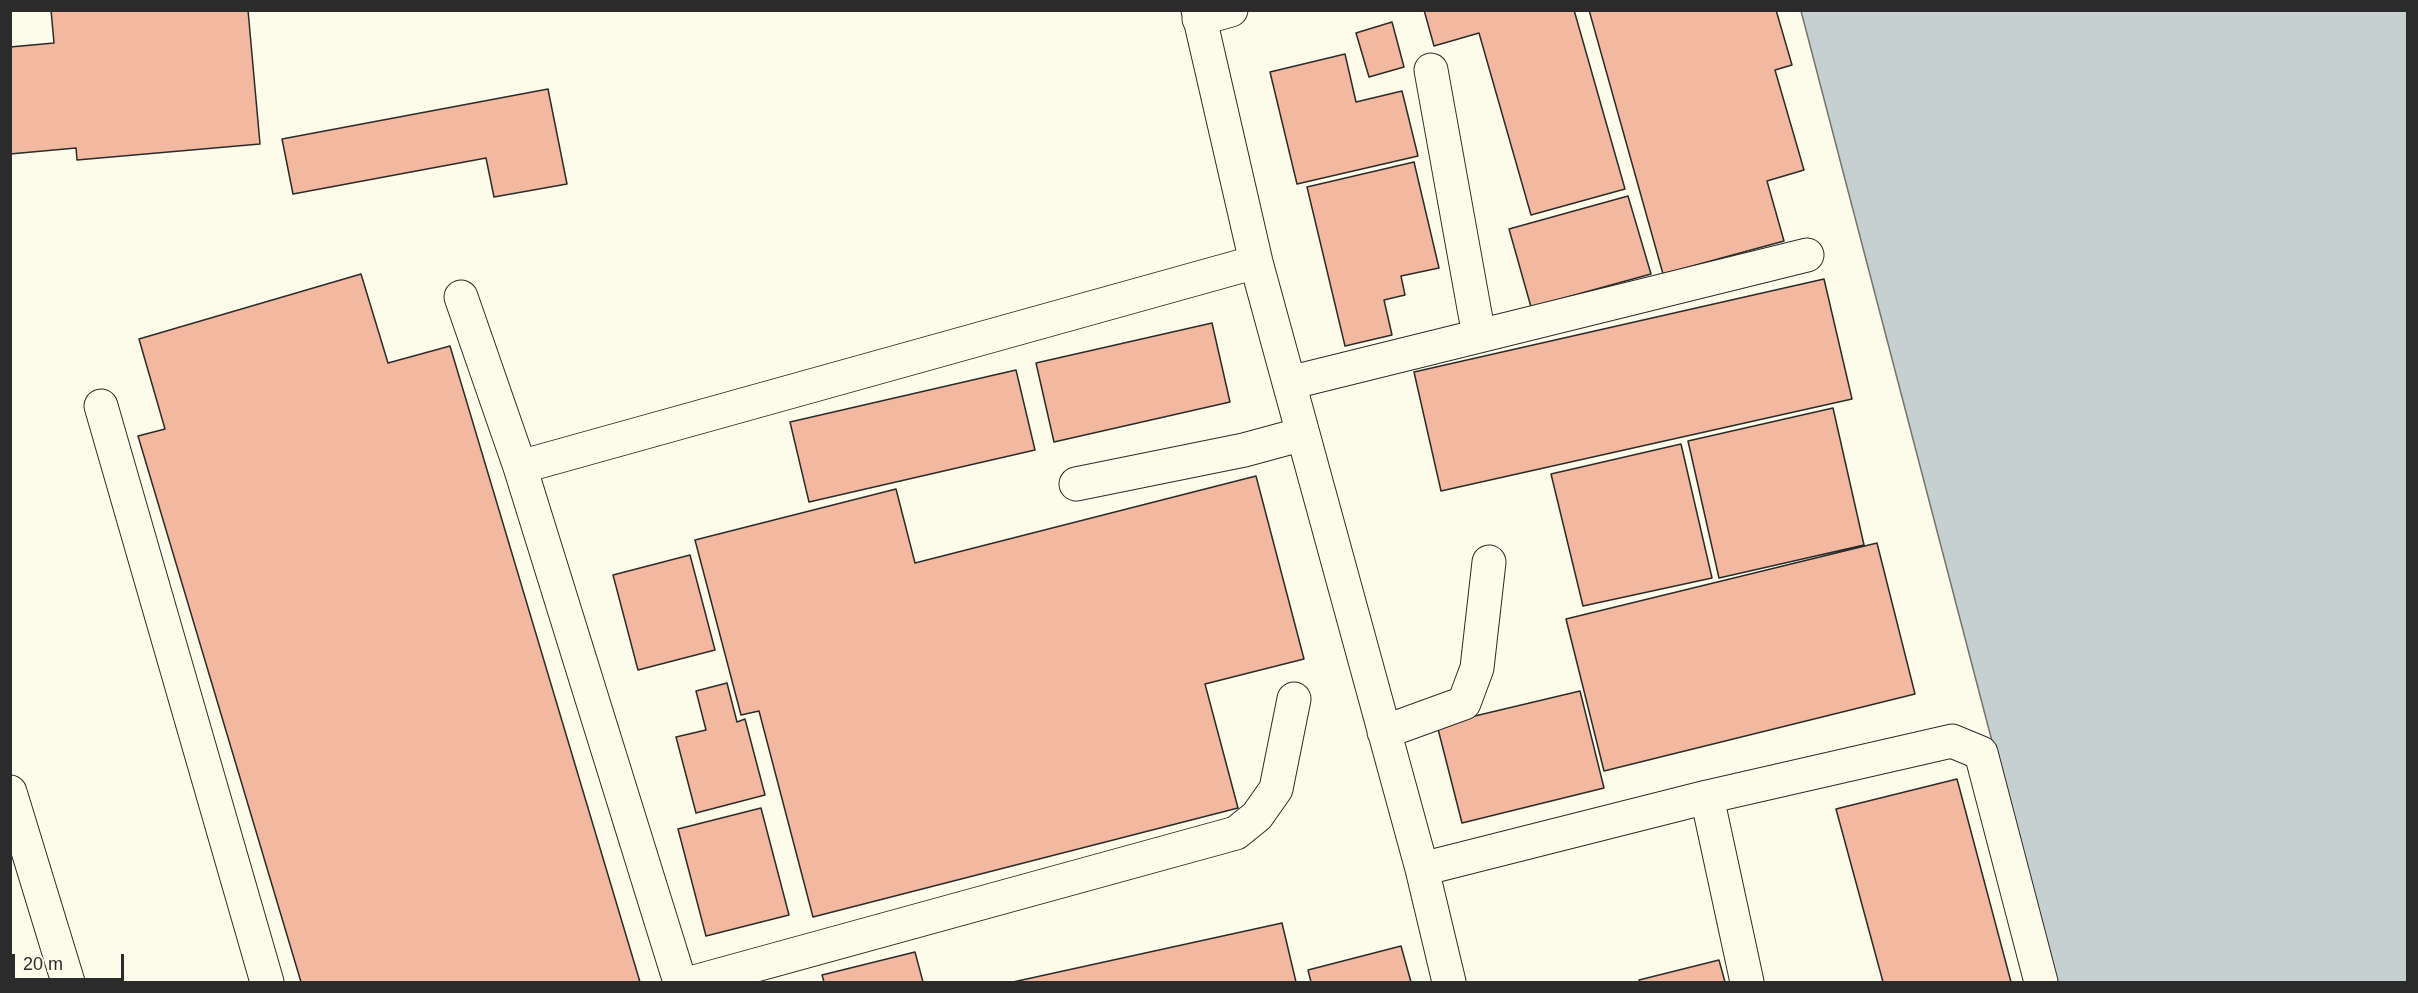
<!DOCTYPE html>
<style>
body{margin:0}
#map{position:relative;width:2418px;height:993px;overflow:hidden;background:#fdfbea;font-family:Helvetica,sans-serif}
canvas{display:block}
.frame{position:absolute;inset:0;border:12px solid #2b2b2b;pointer-events:none}
.scale{position:absolute;left:12px;top:954px;width:112px;height:27px;box-sizing:border-box;border:3px solid #2b2b2b;border-top:0;padding-left:8px;font-size:18px;line-height:21px;white-space:nowrap;color:#2b2b2b;-webkit-text-stroke:4px #fdfbea;paint-order:stroke}
</style>
<div id="map">
<canvas width="2418" height="993"></canvas>
<div class="frame"></div>
<div class="scale">20 m</div>
</div>
<script>
const g = document.querySelector('canvas').getContext('2d');
g.lineJoin = 'round';
function fill(path, color) {
  g.fillStyle = color;
  g.fill(path, 'evenodd');
}
function strokePath(path, color, width, dash) {
  g.strokeStyle = color;
  g.lineWidth = width;
  g.lineCap = dash ? 'butt' : 'round';
  g.setLineDash(dash || []);
  g.stroke(path);
}
const water = new Path2D(`
 M1801,11H2407V982H2055Z`);
fill(water, '#c7d0d0');
strokePath(water, '#74746e', 1.5);
const building = new Path2D(`
 M51,10H248L260,144L77,160L76,148L10,154V47L54,43Z
 M1424,10H1574L1625,189L1531,215L1479,33L1434,46Z
 M1589,10H1776L1792,65L1775,70L1804,170L1767,181L1784,241L1663,274Z
 M1392,22L1404,67L1369,77L1356,33Z
 M1345,54L1356,102L1402,91L1418,156L1297,184L1270,72Z
 M548,89L567,184L494,197L486,158L293,194L282,139Z
 M1414,162L1439,268L1401,276L1405,295L1384,300L1392,335L1345,346L1307,187Z
 M1628,196L1651,274L1531,307L1509,229Z
 M361,274L388,363L450,346L640,982H301L138,436L165,429L139,339Z
 M1824,279L1852,399L1441,491L1414,372Z
 M1212,323L1230,402L1054,442L1036,363Z
 M1016,370L1035,450L809,502L790,422Z
 M1833,408L1864,545L1719,578L1688,441Z
 M1681,444L1712,578L1583,606L1551,474Z
 M1256,476L1304,659L1205,684L1238,808L813,917L759,711L741,715L695,540L896,489L915,563Z
 M1877,543L1915,694L1604,771L1566,619Z
 M690,555L715,650L638,670L613,575Z
 M727,683L737,722L745,719L765,795L696,813L676,737L706,730L696,691Z
 M1580,691L1604,788L1462,823L1437,725Z
 M1957,779L2011,982H1883L1836,809Z
 M761,808L789,915L706,936L678,829Z
 M1282,923L1296,982H1013Z
 M1401,946L1411,982H1311L1308,970Z
 M915,952L923,982H824L822,975Z
 M1719,960L1725,982H1640L1639,980Z`);
fill(building, '#f2b8a0');
strokePath(building, '#2b2b2b', 1.5);
const minor = new Path2D(`
 M1198,10L1256,262L1422,869L1449,982
 M1199,19L1231,10
 M1431,70L1479,336
 M461,297L520,467L680,982
 M1289,383L1807,255
 M101,406L267,982
 M520,467L1256,262
 M1076,484L1244,450L1303,434
 M1384,732L1464,703L1477,668L1489,562
 M1707,797L1952,741L1981,753L2041,982
 M1422,869L1707,797L1747,982
 M694,982L1236,833L1257,816L1276,789L1294,699`);
const highway = new Path2D(`
 M10,792L68,982`);
strokePath(minor, '#2b2b2b', 35);
strokePath(highway, '#2b2b2b', 35);
strokePath(minor, '#fdfbea', 33);
strokePath(highway, '#fdfbea', 33);
</script>
